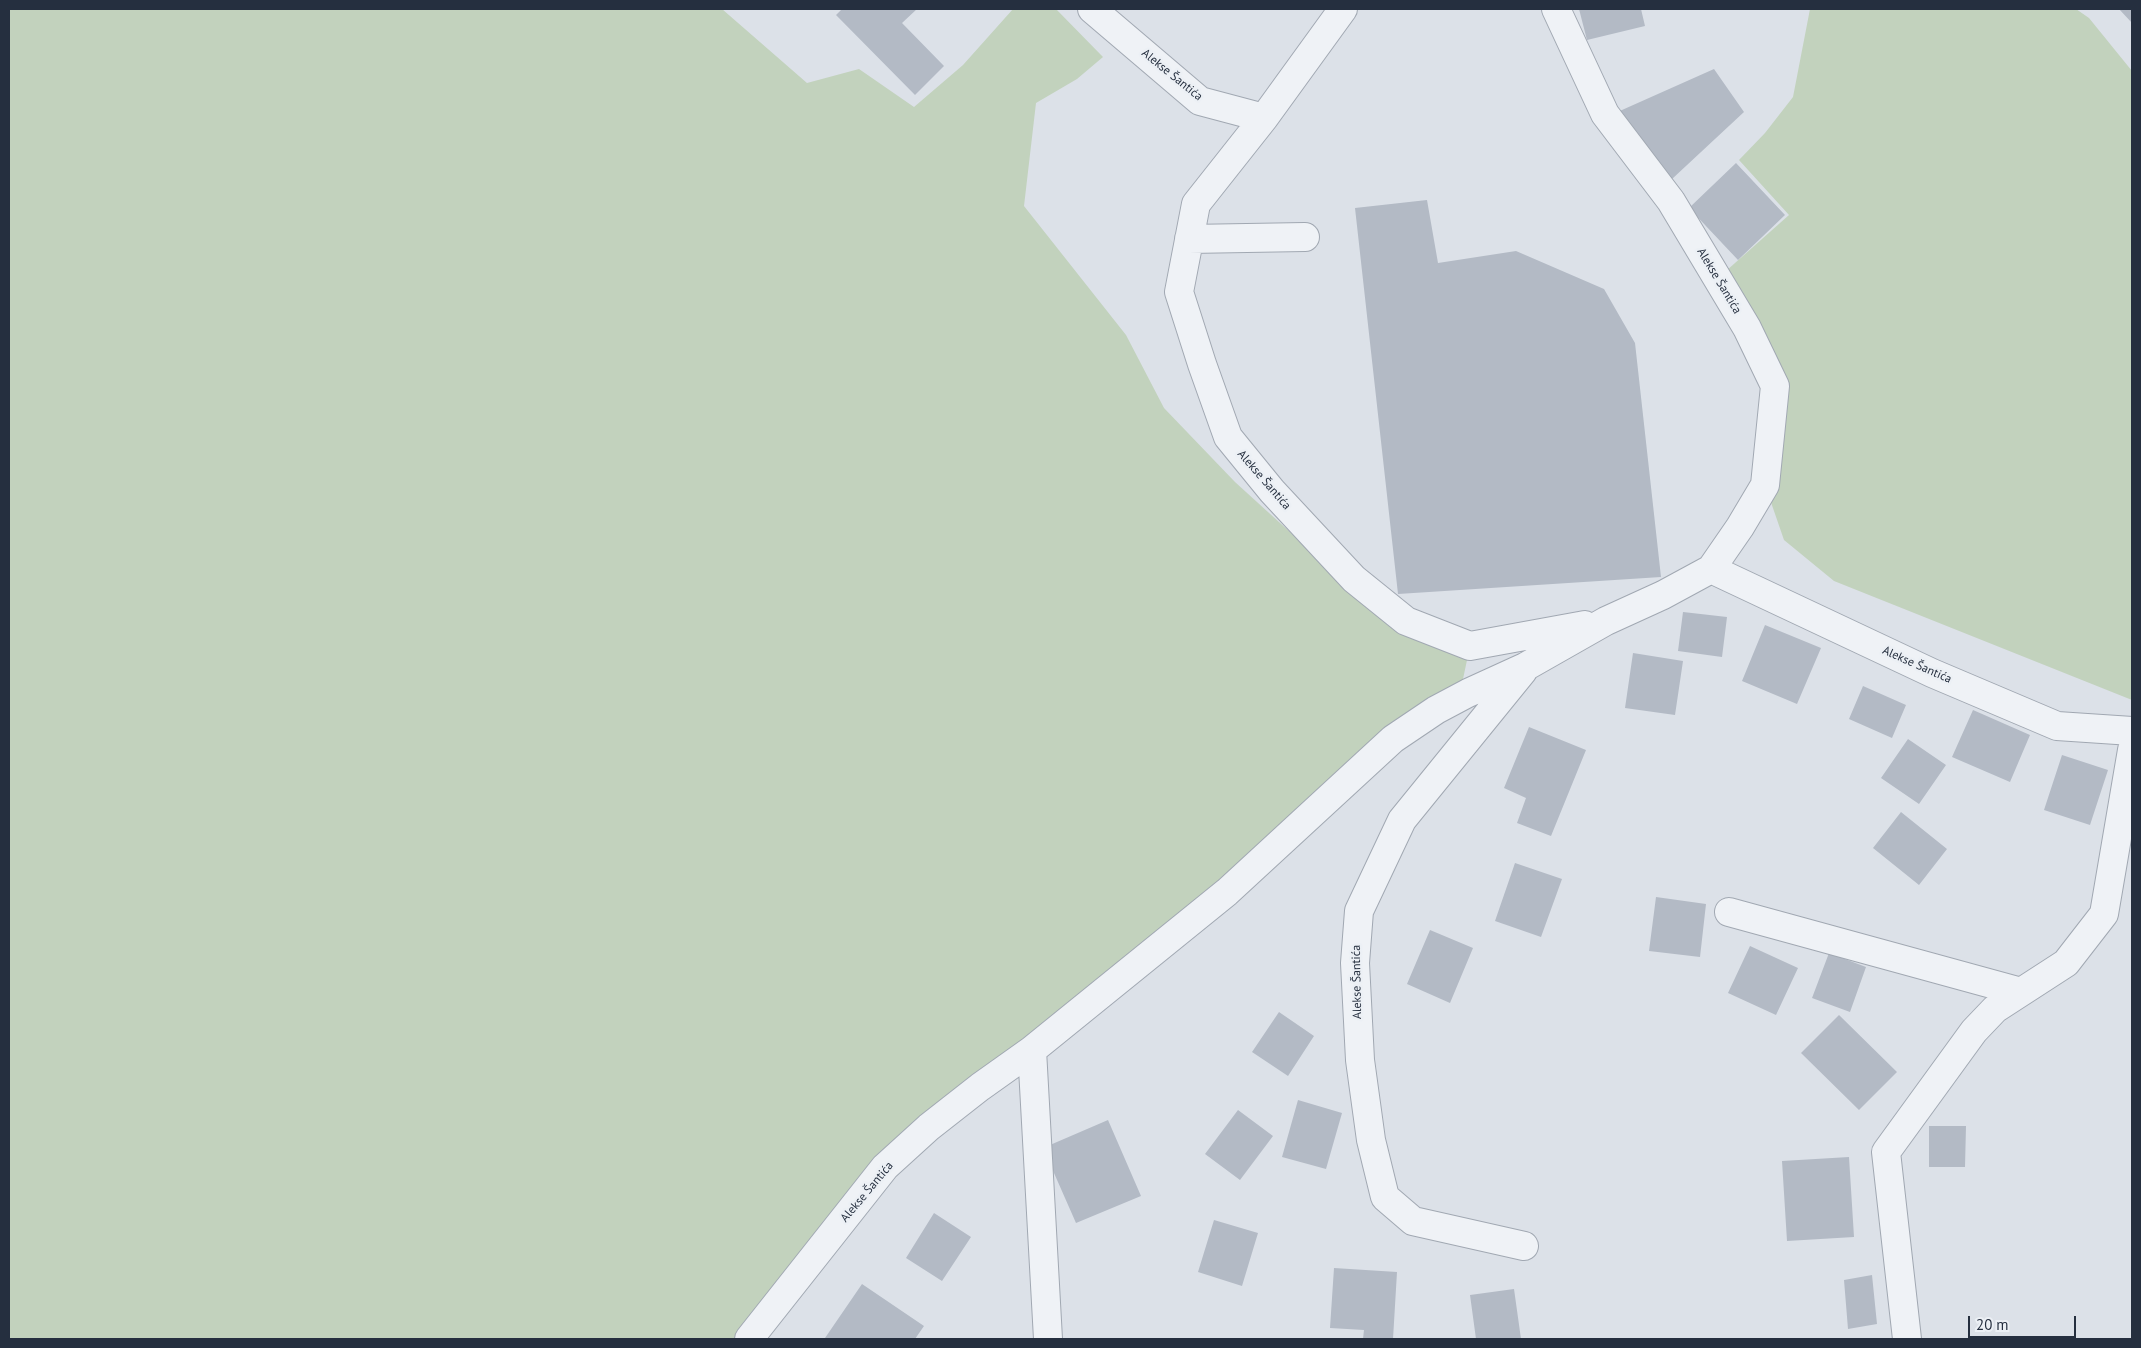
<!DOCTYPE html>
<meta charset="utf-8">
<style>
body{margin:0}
#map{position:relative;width:2141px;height:1348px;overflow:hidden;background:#dce1e8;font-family:"PT Sans",sans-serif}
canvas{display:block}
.frame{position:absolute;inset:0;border:10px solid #252f3f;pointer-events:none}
.scale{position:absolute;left:1968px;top:1316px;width:108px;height:22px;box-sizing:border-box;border:2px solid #252f3f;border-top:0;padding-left:6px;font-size:15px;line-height:18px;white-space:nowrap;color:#252f3f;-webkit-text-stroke:4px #ecf0f5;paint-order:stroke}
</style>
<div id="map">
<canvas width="2141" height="1348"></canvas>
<div class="frame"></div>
<div class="scale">20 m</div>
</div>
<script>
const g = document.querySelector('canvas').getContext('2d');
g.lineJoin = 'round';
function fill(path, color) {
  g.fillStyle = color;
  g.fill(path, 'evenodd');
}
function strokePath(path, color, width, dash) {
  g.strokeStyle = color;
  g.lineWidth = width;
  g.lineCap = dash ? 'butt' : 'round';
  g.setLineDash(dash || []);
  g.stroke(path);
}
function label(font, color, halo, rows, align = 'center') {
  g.font = font + ' "PT Sans",sans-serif';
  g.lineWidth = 5;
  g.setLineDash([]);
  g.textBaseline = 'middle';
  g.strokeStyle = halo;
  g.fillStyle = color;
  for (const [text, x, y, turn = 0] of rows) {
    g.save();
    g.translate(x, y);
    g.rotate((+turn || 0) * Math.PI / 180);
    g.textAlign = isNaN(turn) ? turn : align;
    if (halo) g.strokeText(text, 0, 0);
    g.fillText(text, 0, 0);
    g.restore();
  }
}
fill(new Path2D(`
 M9,9H722L807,83L859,69L914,107L963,65L1013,9H1056L1103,57L1077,79L1036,103L1024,206L1126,335L1164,408L1235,482L1346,583L1470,646L1463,679L1451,702L929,1127L749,1339H9Z
 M1810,9H2076L2089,18L2132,71V700L1834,581L1784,540L1765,485L1775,386L1717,279L1789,215L1739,160L1765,133L1793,97Z`), '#c2d2bd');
fill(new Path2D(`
 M842,9H917L902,23L944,66L915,95L836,15Z
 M1579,9H1641L1645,26L1587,40Z
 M2119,9H2132V23Z
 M1714,69L1744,112L1672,179L1613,114Z
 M1736,163L1785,215L1738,260L1689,208Z
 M1427,200L1438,263L1516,251L1604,289L1635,343L1661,577L1398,594L1355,208Z
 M1683,612L1727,617L1722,657L1678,651Z
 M1765,625L1821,648L1797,704L1742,681Z
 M1633,653L1683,661L1675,715L1625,708Z
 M1863,686L1906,705L1892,738L1849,719Z
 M1973,710L2030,735L2010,782L1952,757Z
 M1529,727L1586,750L1551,836L1517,823L1526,798L1504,788Z
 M1908,739L1946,765L1919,804L1881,778Z
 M2062,755L2108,770L2090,825L2044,810Z
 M1901,812L1947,849L1919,885L1873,848Z
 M1515,863L1562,879L1541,937L1495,921Z
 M1656,897L1706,904L1700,957L1649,951Z
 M1430,930L1473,948L1450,1003L1407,984Z
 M1750,946L1798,968L1776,1015L1728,993Z
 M1829,953L1866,967L1850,1012L1812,998Z
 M1279,1012L1314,1036L1288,1076L1252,1052Z
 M1839,1015L1897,1072L1859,1110L1801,1053Z
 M1298,1100L1342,1113L1326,1169L1282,1157Z
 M1238,1110L1273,1136L1240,1180L1205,1154Z
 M1108,1120L1141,1196L1076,1223L1043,1148Z
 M1929,1126H1966L1965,1167H1929Z
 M1849,1157L1854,1237L1787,1241L1782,1161Z
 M934,1213L971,1237L942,1281L906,1258Z
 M1214,1220L1258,1233L1242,1286L1198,1272Z
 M1334,1268L1397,1272L1393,1339H1363L1364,1330L1330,1328Z
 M1872,1275L1877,1324L1848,1329L1844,1280Z
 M862,1284L924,1326L915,1339L825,1338Z
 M1514,1289L1521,1339H1476L1470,1295Z`), '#b3bac5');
const minor = new Path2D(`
 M1092,9L1200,101L1264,118L1343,9
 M1264,118L1196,204L1179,292L1202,364L1228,437L1272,491L1354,579L1406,621L1470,646L1585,625
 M1189,239L1305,237
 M1711,569L1932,673L2057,726L2132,731
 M1523,671L1402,820L1359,911L1355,963L1360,1060L1371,1140L1385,1197L1413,1221L1524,1246
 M1729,912L2021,992
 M1032,1050L1048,1339
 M749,1339L885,1167L929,1127L980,1087L1032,1050L1227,892L1393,739L1436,710L1468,693L1525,667L1606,621L1663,595L1711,569L1740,527L1765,485L1775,386L1747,328L1671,201L1605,114L1556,9
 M1907,1339L1886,1152L1974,1031L1995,1009L2066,963L2104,914L2132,750`);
strokePath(minor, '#a1a8b2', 30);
strokePath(minor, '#eff2f6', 28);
label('12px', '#252f3f', '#ecf0f5', [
 ["Alekse Šantića",1172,75,39],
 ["Alekse Šantića",1719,281,59],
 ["Alekse Šantića",1264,480,49],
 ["Alekse Šantića",1917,665,24],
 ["Alekse Šantića",1357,982,-91],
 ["Alekse Šantića",867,1192,-50]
]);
</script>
